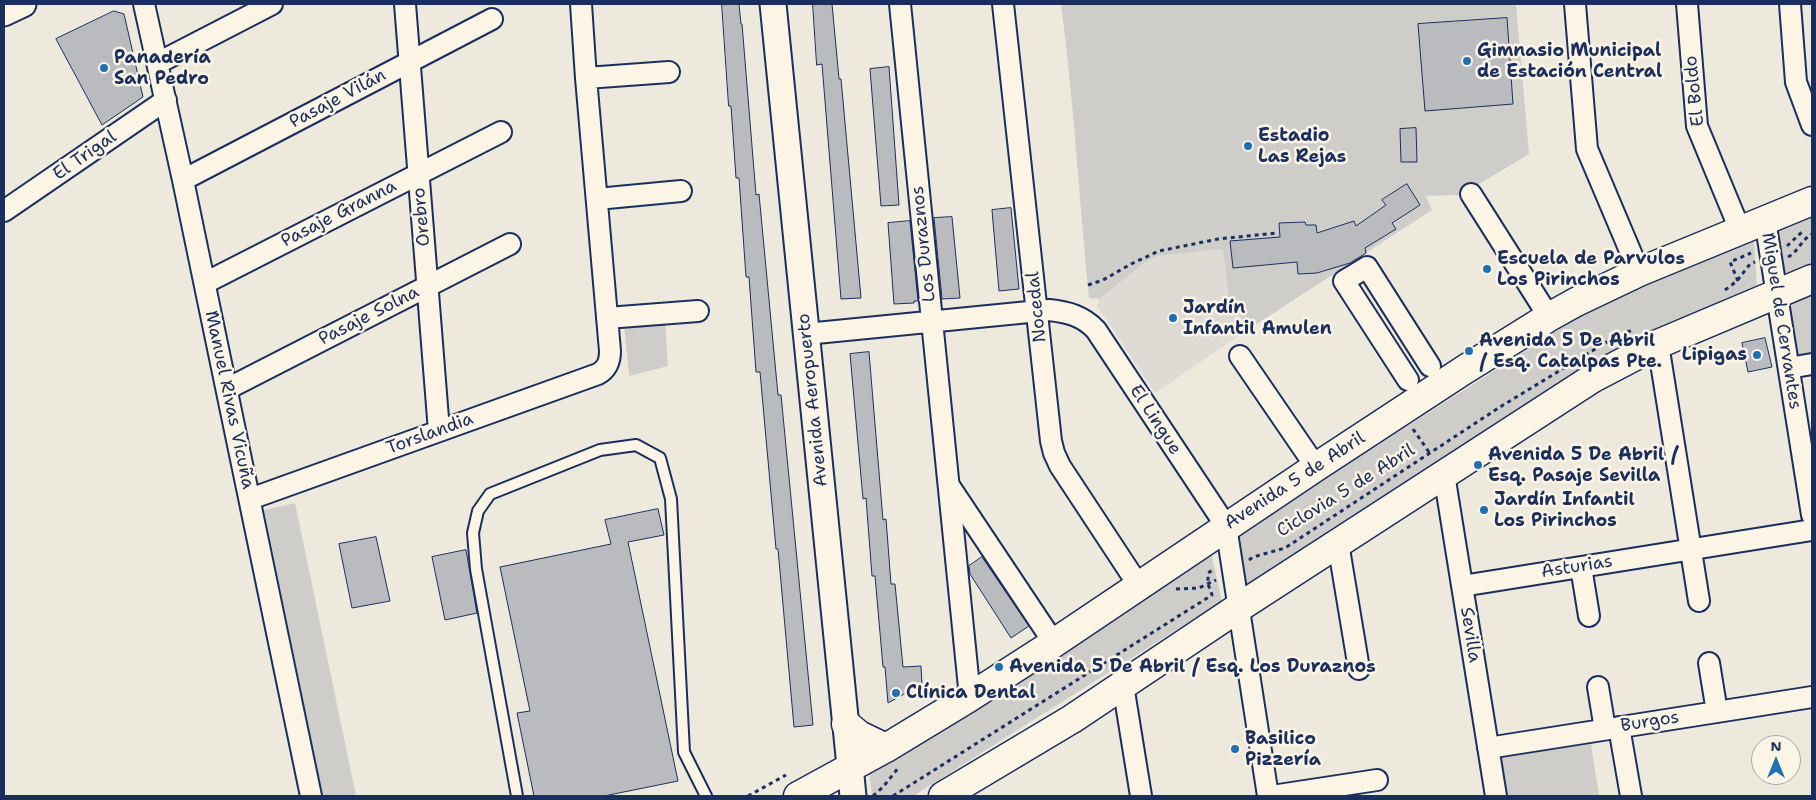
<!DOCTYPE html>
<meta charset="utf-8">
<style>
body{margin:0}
#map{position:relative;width:1816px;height:800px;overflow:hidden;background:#eee9dd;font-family:"Shantell Sans",sans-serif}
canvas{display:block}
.frame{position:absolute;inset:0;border:5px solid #1b2f5e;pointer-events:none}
.north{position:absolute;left:1751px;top:735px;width:50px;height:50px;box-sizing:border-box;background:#fcf5e5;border:1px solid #a2a6af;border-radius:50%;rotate:0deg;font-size:14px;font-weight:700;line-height:20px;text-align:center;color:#1b2f5e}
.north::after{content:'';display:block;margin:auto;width:18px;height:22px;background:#1f6fb2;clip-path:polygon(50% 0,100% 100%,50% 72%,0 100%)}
</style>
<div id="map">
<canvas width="1816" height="800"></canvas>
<div class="frame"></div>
<div class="north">N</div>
</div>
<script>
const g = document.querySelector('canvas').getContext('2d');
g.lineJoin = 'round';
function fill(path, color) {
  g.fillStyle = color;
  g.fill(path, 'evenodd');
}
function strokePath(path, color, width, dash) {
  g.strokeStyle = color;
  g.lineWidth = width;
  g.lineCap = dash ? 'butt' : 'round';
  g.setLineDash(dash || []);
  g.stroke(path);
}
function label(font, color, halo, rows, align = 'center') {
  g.font = font + ' "Shantell Sans",sans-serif';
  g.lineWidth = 5;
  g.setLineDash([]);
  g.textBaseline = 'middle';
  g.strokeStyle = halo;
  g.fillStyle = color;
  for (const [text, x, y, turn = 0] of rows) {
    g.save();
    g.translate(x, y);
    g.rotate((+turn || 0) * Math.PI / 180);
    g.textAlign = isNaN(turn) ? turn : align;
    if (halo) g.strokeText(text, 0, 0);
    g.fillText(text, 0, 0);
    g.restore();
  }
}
fill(new Path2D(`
 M1223,249L1229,300L1249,329L1155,393L1097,306L1099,299L1143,264L1157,256Z`), '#dedbd4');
fill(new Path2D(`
 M1061,4H1516L1529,154L1461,195L1426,196L1432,210L1249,329L1229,300L1223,249L1157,256L1143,264L1099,299L1089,298C1079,200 1074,102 1061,4Z
 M1812,211V268L1783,280L1777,226Z
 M1754,240L1757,286L1626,345L1244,589L1238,534L1596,306Z
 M1812,292V360L1798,361L1787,304Z
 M665,321L668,366L629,376L624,324Z
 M295,503L356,796H323L264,510Z
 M1211,553L1222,601L913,796H872L869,772Z
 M1591,744L1599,796H1503L1497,758Z`), '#cfcdca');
const building = new Path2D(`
 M722,4H739L741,24H742L756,195L759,194L778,395H781L813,725L794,727L778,549H776L760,372H756L749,277H746L739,178H736L731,106H729Z
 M813,4H832L839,79H841L861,298L841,299L822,64L817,65Z
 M114,11L124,14L143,97L102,125L56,39Z
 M1507,18L1513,104L1425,111L1418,24Z
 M889,67L899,205L881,206L870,69Z
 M1416,128L1417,162H1401L1400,129Z
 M1407,184L1420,205L1392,223L1396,229L1365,248L1366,253L1350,263L1317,273L1298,274L1297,262L1233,268L1230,241L1280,237L1279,223L1305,222L1306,225H1316L1317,233L1354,221L1356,226L1386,205L1382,200Z
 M1011,208L1019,289L999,291L992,210Z
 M952,217L960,298L942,299L934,218Z
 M910,221L918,301H914V303L894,304L888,223Z
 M1765,338L1772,367L1748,372L1742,343Z
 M869,352L883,520L886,519L891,584H895L903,667L921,666L922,684L888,703L885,667H883L875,576H872L866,498L863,499L850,354Z
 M658,509L664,535L628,542L678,781L604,796H534L517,713L530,711L500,567L611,544L605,520Z
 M376,537L390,601L352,608L339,544Z
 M466,550L477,613L445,620L432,557Z
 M982,557L1029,626L1011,638L970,574L969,566Z`);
fill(building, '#babbbe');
strokePath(building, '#1b2f5e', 1);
const service = new Path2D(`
 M517,796L476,569L473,533L478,511L490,494L600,450L636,445L660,458L671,499L684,752L706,796`);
const minor = new Path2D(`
 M144,4L183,180L311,796
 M405,4L439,431
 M900,4L970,697
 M1003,4L1051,441L1054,453L1060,466L1139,586
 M1575,4L1587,149L1639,272
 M1687,4L1697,126L1740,230
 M1790,4L1796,82L1812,125
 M158,63L272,4
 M586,78L669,72
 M183,180L492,19
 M1471,194L1549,317
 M597,199L681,191
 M4,211L166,100
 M1765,220L1812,515
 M205,283L501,132
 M607,318L698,311
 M806,334L1049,310C1068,312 1083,316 1096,330L1226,526L1268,796
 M1658,344L1699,601
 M1240,356L1316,467
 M1789,368L1812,364
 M1408,380L1344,281L1367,267L1430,366
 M227,389L510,244
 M1444,474L1496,796
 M950,487L1054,643
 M250,499L598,374C607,369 610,362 610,351L586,78L581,4
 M1338,543L1359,669
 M1581,567L1589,616
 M1462,586L1812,530
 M1709,663L1717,712
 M1123,685L1141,796
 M1598,687L1605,729
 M1619,727L1631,796
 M1488,748L1812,697
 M1272,796L1377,780`);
const tertiary = new Path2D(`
 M773,4L853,796
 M4,13L23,4`);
const secondary = new Path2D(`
 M846,724L859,735L886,748
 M798,796L886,748L970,697L1054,643L1316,467L1464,370L1549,317L1576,302L1639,272L1812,201
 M943,796L1072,719L1238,608L1593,378L1658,344L1812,279`);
strokePath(service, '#1b2f5e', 14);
strokePath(minor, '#1b2f5e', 24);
strokePath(tertiary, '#1b2f5e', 29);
strokePath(secondary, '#1b2f5e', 31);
strokePath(new Path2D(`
 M1787,246L1804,230
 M1788,257C1798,252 1802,239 1812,234
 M1738,281L1730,262L1751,253
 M1088,285L1103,280L1131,264L1159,251L1218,239L1277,233
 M1725,290L1737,281L1750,264L1755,262
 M1585,355L1614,338L1632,330
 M1413,429L1431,455
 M1249,560L1253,557L1285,548L1500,407L1564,368
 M1176,589L1199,588L1216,580
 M748,796L786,775
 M873,796L883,787L899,767
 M893,796L1212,595L1208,584V573L1214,569`), '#1b2f5e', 3, [4, 4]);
strokePath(service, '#fcf5e5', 10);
strokePath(minor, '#fcf5e5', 20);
strokePath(tertiary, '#fcf5e5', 25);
strokePath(secondary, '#fcf5e5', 28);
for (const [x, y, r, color] of [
 [1467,61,5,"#1f6fb2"],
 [104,68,5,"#1f6fb2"],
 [1248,146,5,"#1f6fb2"],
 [1487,269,5,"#1f6fb2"],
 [1173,318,5,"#1f6fb2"],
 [1469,351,5,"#1f6fb2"],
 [1757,355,5,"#1f6fb2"],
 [1478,465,5,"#1f6fb2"],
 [1484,510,5,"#1f6fb2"],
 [999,667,5,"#1f6fb2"],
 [896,693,5,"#1f6fb2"],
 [1235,749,5,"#1f6fb2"]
]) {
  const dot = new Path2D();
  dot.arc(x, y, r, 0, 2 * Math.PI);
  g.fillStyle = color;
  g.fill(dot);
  strokePath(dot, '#fcf5e5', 2);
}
label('bold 18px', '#1b2f5e', '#fcf5e5', [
 ["Gimnasio Municipal",1477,51],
 ["de Estación Central",1477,72],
 ["Panadería",114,58],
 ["San Pedro",114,79],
 ["Estadio",1258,136],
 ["Las Rejas",1258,157],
 ["Escuela de Parvulos",1497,259],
 ["Los Pirinchos",1497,280],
 ["Jardín",1183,308],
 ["Infantil Amulen",1183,329],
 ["Avenida 5 De Abril",1479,341],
 ["/ Esq. Catalpas Pte.",1479,362],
 ["Lipigas",1747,355,"right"],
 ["Avenida 5 De Abril /",1488,455],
 ["Esq. Pasaje Sevilla",1488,476],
 ["Jardín Infantil",1494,500],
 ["Los Pirinchos",1494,521],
 ["Avenida 5 De Abril / Esq. Los Duraznos",1009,667],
 ["Clínica Dental",906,693],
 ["Basilico",1245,739],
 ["Pizzería",1245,760]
], 'left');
label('18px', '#1b2f5e', '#fcf5e5', [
 ["El Boldo",1695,91,-96],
 ["Pasaje Vilán",338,99,-28],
 ["El Trigal",85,156,-35],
 ["Pasaje Granna",339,214,-27],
 ["Orebro",422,217,-95],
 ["Los Duraznos",924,244,-96],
 ["Nocedal",1037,307,-96],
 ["Pasaje Solna",369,316,-27],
 ["Miguel de Cervantes",1781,321,81],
 ["Manuel Rivas Vicuña",229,400,78],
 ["Avenida Aeropuerto",813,400,-96],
 ["El Lingue",1155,420,57],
 ["Torslandia",430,434,-20],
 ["Avenida 5 de Abril",1295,481,-33],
 ["Ciclovia 5 de Abril",1346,491,-32],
 ["Asturias",1577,567,-9],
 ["Sevilla",1470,635,81],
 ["Burgos",1650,722,-9]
]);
</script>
